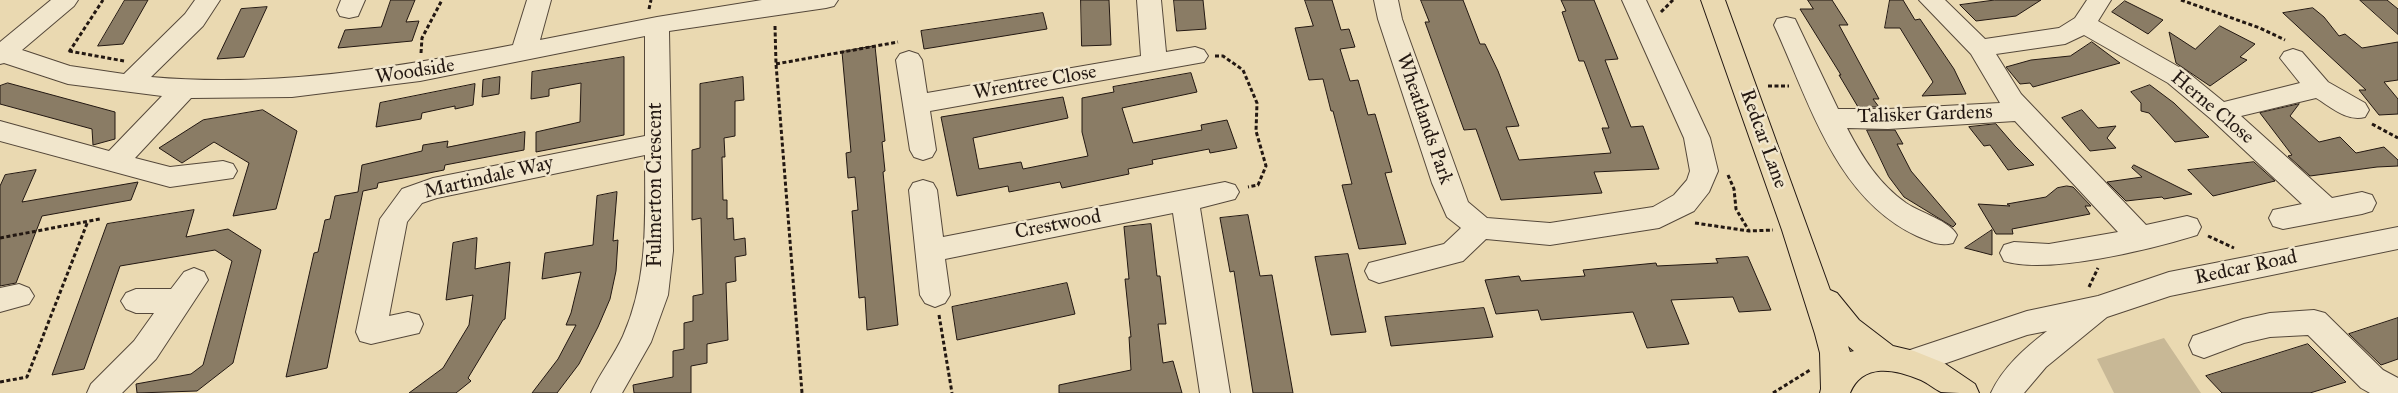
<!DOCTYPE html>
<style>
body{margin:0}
canvas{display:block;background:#ead9b1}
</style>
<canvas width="2398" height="393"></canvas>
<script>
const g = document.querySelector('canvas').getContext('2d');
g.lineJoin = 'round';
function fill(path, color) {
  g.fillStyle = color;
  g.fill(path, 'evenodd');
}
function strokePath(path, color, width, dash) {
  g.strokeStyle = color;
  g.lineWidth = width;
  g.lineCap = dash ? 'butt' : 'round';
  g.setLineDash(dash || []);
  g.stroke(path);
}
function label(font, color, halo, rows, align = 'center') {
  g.font = font + ' "IM FELL Great Primer",serif';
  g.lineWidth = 5;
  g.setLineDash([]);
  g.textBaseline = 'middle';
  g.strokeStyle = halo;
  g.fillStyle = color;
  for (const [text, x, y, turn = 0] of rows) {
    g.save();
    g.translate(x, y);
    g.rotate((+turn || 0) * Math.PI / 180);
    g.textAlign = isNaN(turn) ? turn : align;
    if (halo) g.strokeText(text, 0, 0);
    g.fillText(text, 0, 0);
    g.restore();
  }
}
fill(new Path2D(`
 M2164,338L2201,393H2114L2097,359Z`), '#c8b896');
const building = new Path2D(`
 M125,0H148L123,44L98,46Z
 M391,0H415L406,22L419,21L412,41L338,48L345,30L381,27Z
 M1081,0H1109L1111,45L1082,46Z
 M1174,0H1203L1206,29L1177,31Z
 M1305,0H1332L1341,30L1349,29L1355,47L1340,49L1350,81L1358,80L1368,115L1375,114L1392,172L1385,173L1406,244L1359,249L1342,185L1352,184L1333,111H1331L1323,79L1309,80L1295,28L1313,26Z
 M1421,0H1463L1480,44H1485L1498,71L1519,126L1506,127L1519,160L1611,153L1602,128H1609L1584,61H1579L1562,12L1566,11L1561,0H1594L1618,59L1605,60L1631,127L1643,126L1659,169L1594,172L1602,193L1501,200L1476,129L1464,130L1425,22H1429Z
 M1808,0H1832L1848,25H1839L1879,99H1873L1879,107H1858L1839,75H1841L1800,9H1813Z
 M1890,0H1903L1915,20L1920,19L1954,69L1966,94L1922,96L1933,82L1900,28H1885Z
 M1995,0H2041L2016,16L1976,21L1960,5Z
 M2360,0H2387L2398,9V34Z
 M2125,1L2163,20L2148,34L2112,12Z
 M267,7L244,57L217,59L241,9Z
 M2313,8L2324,17L2339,36L2345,34L2362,48L2398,42V80L2384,82L2398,99V114L2379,115L2359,90H2366L2283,13Z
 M1043,13L1047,29L924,49L921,31Z
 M2220,26L2255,44L2240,57L2247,60L2210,86L2176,63L2169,32L2195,49Z
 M2092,42L2120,63L2033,87L2030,83L2020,84L2006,67L2031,60L2070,56Z
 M875,46L885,141L882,142L885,171L883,172L898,325L867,330L865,297L859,298L852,211L858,210L855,177L848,178L846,153L851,152L842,52Z
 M624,57V135L536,152V132L580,122L581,83L549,89V96L531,99L532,72Z
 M1191,73L1197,92L1122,108L1133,143L1202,130L1201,125L1227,120L1237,148L1210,153L1209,149L1152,160L1153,164L1128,169L1129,174L1062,188L1060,182L1009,192L1008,186L957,196L941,117L1063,97L1068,118L973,138L979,169L1021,162L1023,169L1088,156L1082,132V98L1114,92L1113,87Z
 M500,77L499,94L482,97L483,80Z
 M743,77L744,100L735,101V136L724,138L725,157H722L723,200H727V219L733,218L734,240L745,238L746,255L735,257L736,281L726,283L728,340L707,344V363L691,366V393H634L633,385L673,377V351L684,349V323L693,321V296L703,294L701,218L692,220V150L700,148V84Z
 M8,83L115,112V139L93,145L92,129L0,104V86Z
 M475,84L473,105L455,109V106L422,113L421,119L376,127L380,103Z
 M2150,85L2174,103L2209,137L2175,142L2149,113L2141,111V103L2131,92Z
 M2299,104L2290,116L2319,142L2340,137L2356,153L2384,147L2398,160V166L2377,167L2310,176L2288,156L2292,155L2260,113Z
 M263,110L297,131L276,209L233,216L249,163L214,142L182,163L159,148L203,120Z
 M2082,110L2098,128L2116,126L2107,138L2116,148L2090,151L2062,118Z
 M1996,124L2015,146L2034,165L2008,170L1990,145L1984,146L1969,127Z
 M1867,130H1895L1903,144H1897L1911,171L1956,224L1953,227L1904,197L1889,177Z
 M525,132L524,150L445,165L444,170L378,183L377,188L363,191L327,368L286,377L314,253L318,252L325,220L330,219L335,196L358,192L362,165L422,151L423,145L448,141L447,147Z
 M2254,162L2275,181L2213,196L2188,170Z
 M2134,165L2192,194L2164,199L2162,197L2126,201L2107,182L2142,177L2132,168Z
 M36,170L22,202L138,182L131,200L42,216L16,283L0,286V186L5,175Z
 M2067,186L2073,187L2091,206H2085L2090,214L2012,229L2013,234H1996L1978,204L2010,206L2007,204L2046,197L2057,188Z
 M617,192L613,241L618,240L616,271L610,299L598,327L579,364L557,393H532L558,359L576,325H566L571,313L581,272L542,279L545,253L593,245L597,196Z
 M194,210L186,237L228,229L261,250L233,363L197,391L137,393L136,384L191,374L203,365L232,261L215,250L120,266L84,369L52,375L107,224Z
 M1248,215L1260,276L1272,275L1293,393H1253L1234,271L1230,272L1220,218Z
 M1151,224L1157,276H1160L1166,324H1158L1163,363L1173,361L1182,393H1059V385L1131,370L1129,337H1131L1125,279H1129L1124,227Z
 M1992,230V255L1965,248Z
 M477,238L475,269L510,262L505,319L503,320L468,378L471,381L456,393H409L443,368L469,325L473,295L446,300L453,243Z
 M1348,254L1366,332L1331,335L1315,257Z
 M1748,257L1771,310L1739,312L1733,297L1671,300L1689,344L1647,348L1633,312L1541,320L1538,310L1496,314L1485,280L1519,276L1521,281L1585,276L1583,270L1656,263L1657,266L1718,263L1716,259Z
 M1067,283L1075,314L957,340L952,307Z
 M1484,308L1493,337L1391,346L1385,317Z
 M2398,318V359L2381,365L2349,334Z
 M2308,344L2346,382L2310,393H2222L2206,376Z`);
fill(building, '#8a7c65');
strokePath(building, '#231812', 1);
const minor = new Path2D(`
 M51,0H78L74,6L22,50L70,66L124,74L185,14L195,0H220L203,26L151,77C273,88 394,68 513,45L527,0H551L540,40L657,17L762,0H838L834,6L826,8L669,31L673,251L668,295L651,342L622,393H591C600,373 614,356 623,336C649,277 645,219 645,155L437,198L422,203L407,222L389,316L408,312L419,315L423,324L419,333L371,344L360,341L356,332L380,219L402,189L433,178L645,136V36L420,81L292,97L191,98L135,158L170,167L223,161L233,164L237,171L233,178L170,187L0,141V121L109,151L162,96L68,84L4,63L0,64V42Z
 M341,0H365L358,16L349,18L340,16L337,10Z
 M1137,0H1161L1166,52L1195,47L1204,50L1208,56L1204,62L930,111L936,150L932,157L923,160L914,157L910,150L896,60L900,54L909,51L918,54L922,60L927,93L1141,56Z
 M1374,0H1398L1402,19L1468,202L1487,218L1550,223L1653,207L1674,195L1687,180L1690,171L1684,138L1622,0H1646L1710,138L1718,171L1709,192L1694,211L1659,228L1550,245L1486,239L1463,261L1379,283L1369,279L1365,271L1369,263L1444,244L1461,228L1447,217L1432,183L1378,19Z
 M1919,0H1945L1985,39L2059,28L2075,18L2087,0H2111L2098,21L2186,71L2224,102L2300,83L2280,58L2284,52L2293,49L2302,52L2328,82L2365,103L2369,110L2365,117C2347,122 2331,107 2316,98L2241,116L2332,198L2362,192L2372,195L2376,203L2372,211L2362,214L2283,229L2273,226L2269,218L2273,210L2302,204L2211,119L2168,83L2084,35L2065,44L1996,54L2021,94L2146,225L2187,216L2197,219L2201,227L2197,235C2152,249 2048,275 2004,261L2000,253L2004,245L2014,242L2049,244L2118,232L2015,121L1888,129L1847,128C1862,157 1879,184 1906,203C1921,213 1950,221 1957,235L1953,243C1939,247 1930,241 1917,236C1835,198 1809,100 1774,25L1777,19L1786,17L1795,19L1838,109H1888L2000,103L1971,54Z
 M923,180L933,183L937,190L943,237L1225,182L1235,185L1239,192L1235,199L1200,208L1230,393H1200L1173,213L945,259L950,295L945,303L935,307L925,303L920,295L909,190L913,183Z
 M2398,227V249L2170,296L2107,317L2046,367L2024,393H1991C2003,367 2025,348 2047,331L2027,335L1912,375L1901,371L1897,362L1901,353L2027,311L2098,296L2169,272Z
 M194,268L204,272L208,280L156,359L122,393H87L91,384L134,341L154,313H136L126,309L121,301L126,293L136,289H171L184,272Z
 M19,284L29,288L34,296L29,304L0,312V288Z
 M2314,310L2325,313L2383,370L2398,378V393H2370L2361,388L2308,335L2270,337L2244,343L2204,358L2193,354L2189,345L2193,336L2243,319L2270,313Z`);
const major = new Path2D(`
 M1701,0H1725L1830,290L1837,293L1859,320L1893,346L1914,351L1944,363L1975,384L1979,393C1969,393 1950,393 1941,392C1934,389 1928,383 1921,380C1895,369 1863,362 1850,393H1820L1821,389L1820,353L1815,334L1782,230ZM1848,346L1854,351L1850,352Z`);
strokePath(minor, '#55483a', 2);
strokePath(major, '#231812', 2);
strokePath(new Path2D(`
 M2181,0L2260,28L2285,40
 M649,9L651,0
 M1661,12L1673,0
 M775,26L776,64L802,393
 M69,51L124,61
 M69,52L103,0
 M421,53L422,38L442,0
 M1215,56H1223L1243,70L1257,103L1256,131L1266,166L1258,185L1248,187
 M776,64L898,42
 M1768,86H1789
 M2372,124L2398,138
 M1728,175L1734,189L1736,209L1749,231
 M1695,223L1749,231L1773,230
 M2208,236L2234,248
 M0,238L100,219
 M2089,287L2098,268
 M939,315L952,393
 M0,382L27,377L88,221
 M1773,393L1810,370`), '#231812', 3, [4, 2.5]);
fill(minor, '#f1e6cc');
fill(major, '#ead9b1');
label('20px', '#231812', '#f1e6cc', [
 ["Woodside",415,72,-9],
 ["Wrentree Close",1035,83,-10],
 ["Herne Close",2212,108,40],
 ["Talisker Gardens",1925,115,-2],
 ["Wheatlands Park",1424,119,71],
 ["Redcar Lane",1763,139,70],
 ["Martindale Way",489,178,-13],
 ["Fulmerton Crescent",656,185,-90],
 ["Crestwood",1058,225,-11],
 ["Redcar Road",2246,268,-12]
]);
</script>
